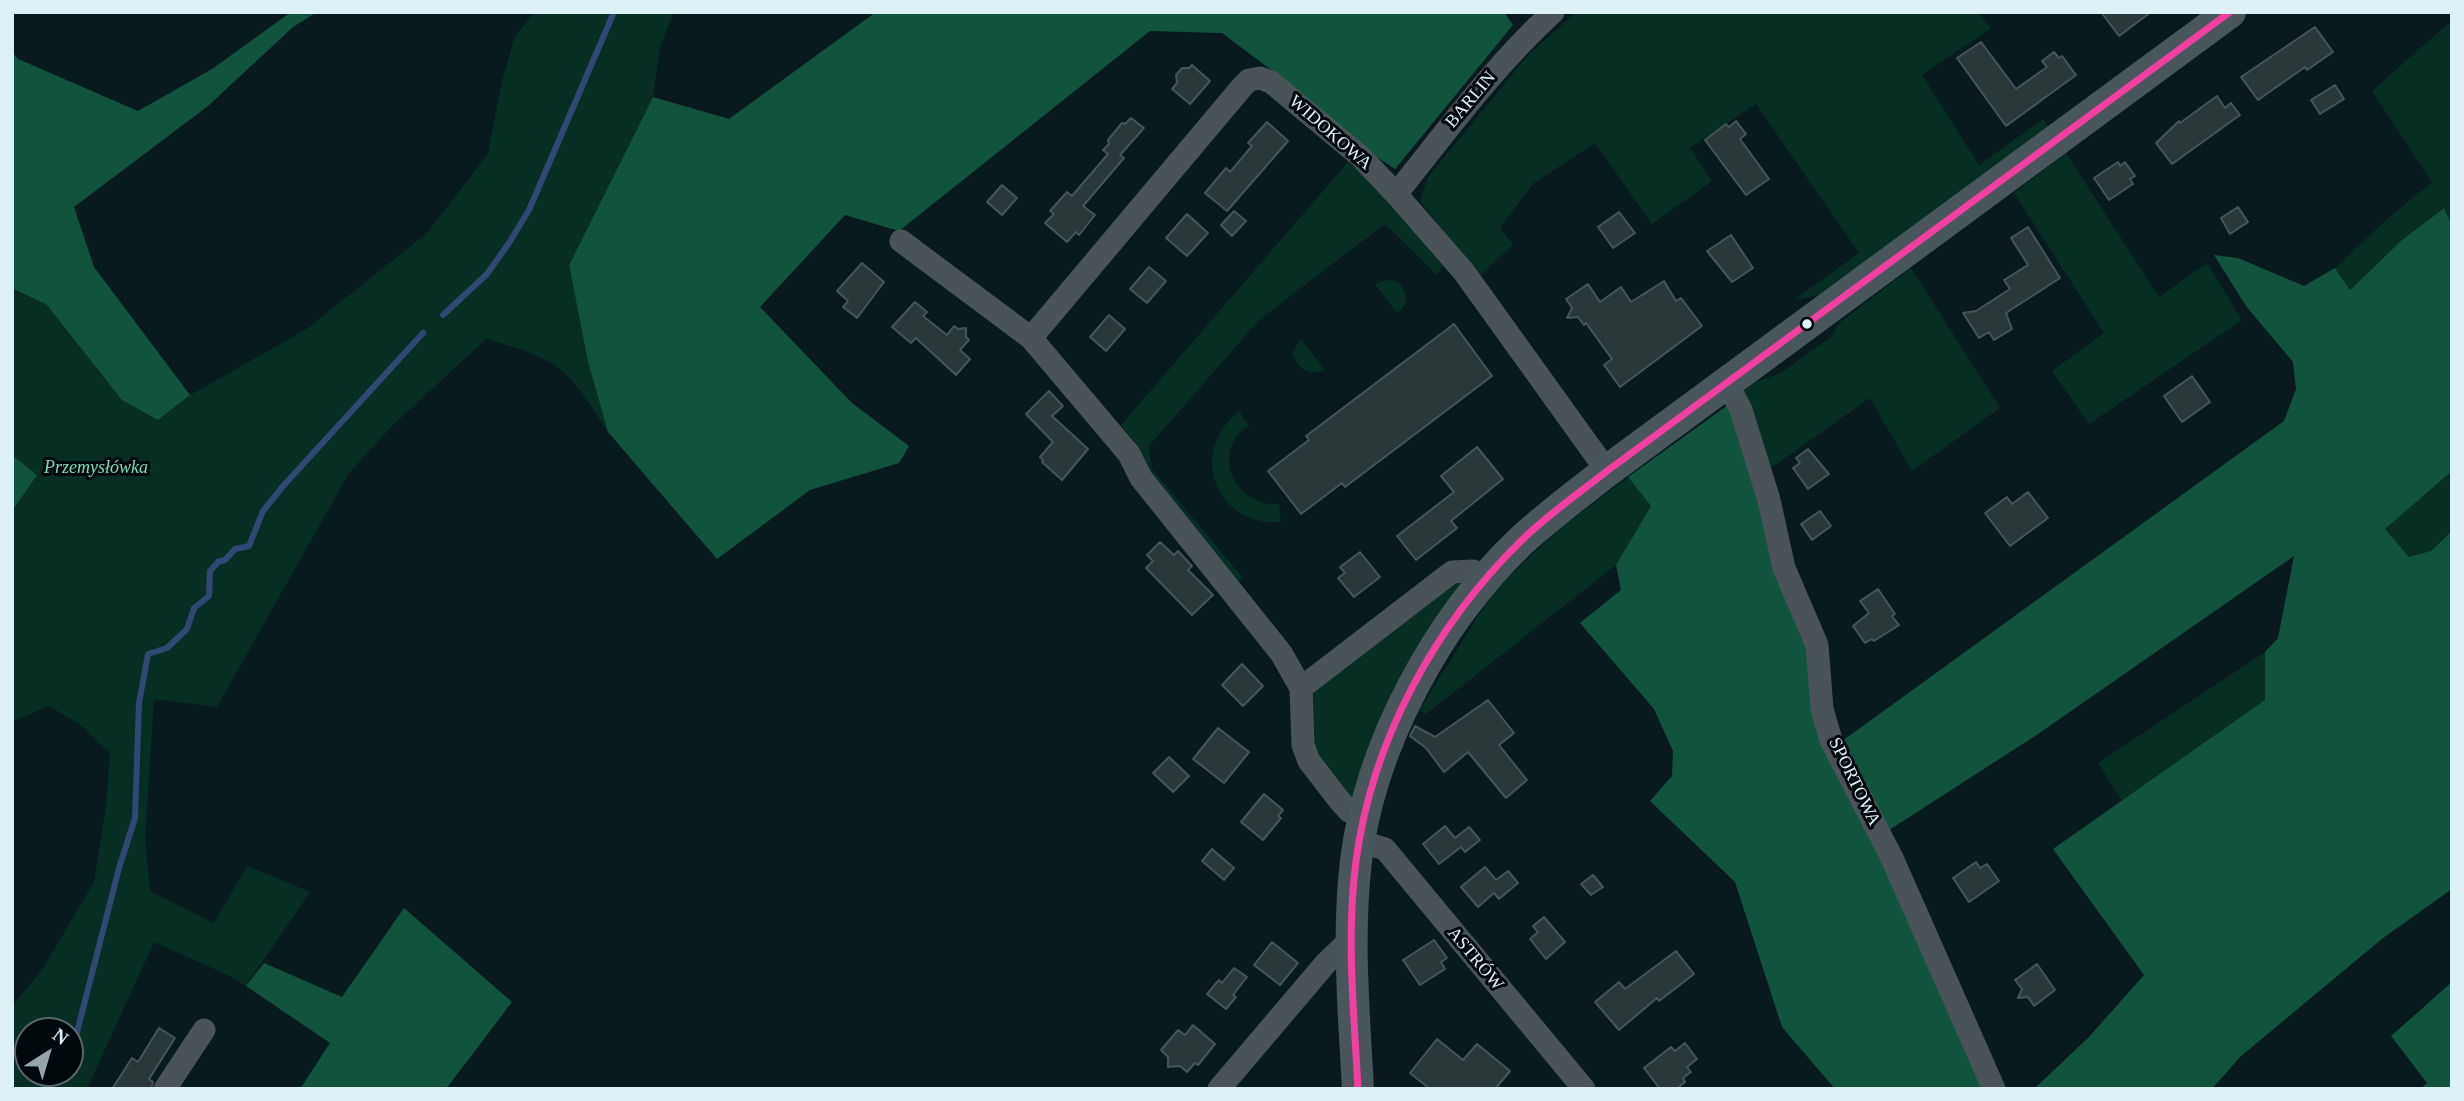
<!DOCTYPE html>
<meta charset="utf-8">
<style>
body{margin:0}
#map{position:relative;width:2464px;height:1101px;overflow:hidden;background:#091a1f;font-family:"Times New Roman",serif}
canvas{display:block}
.frame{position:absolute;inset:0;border:14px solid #def1f6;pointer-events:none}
.north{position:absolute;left:14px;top:1017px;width:70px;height:70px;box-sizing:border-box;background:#00080b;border:2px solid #596569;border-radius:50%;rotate:37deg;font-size:19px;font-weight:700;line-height:28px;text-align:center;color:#def1f6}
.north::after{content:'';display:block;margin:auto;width:24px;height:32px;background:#93a6ab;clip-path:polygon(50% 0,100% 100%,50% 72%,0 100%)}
</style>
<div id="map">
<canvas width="2464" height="1101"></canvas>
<div class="frame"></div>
<div class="north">N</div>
</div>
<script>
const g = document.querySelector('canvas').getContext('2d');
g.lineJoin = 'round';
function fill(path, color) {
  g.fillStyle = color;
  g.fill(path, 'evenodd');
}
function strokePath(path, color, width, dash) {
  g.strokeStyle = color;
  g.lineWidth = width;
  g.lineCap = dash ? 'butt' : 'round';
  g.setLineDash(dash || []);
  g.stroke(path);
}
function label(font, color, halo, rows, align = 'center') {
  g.font = font + ' "Times New Roman",serif';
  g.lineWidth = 6;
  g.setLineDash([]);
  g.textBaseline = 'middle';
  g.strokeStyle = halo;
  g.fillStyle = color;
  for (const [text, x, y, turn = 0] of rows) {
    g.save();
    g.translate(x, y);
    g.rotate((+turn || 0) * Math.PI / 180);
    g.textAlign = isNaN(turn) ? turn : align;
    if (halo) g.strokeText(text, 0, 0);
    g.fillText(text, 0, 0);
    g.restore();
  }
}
fill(new Path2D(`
 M535,12H674L660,47L653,97L569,265L588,362L608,432C592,408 577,380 553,364C533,352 508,345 486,339L392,426L349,473L217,707L154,699L145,839L150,891L214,923L247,866L310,892L246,986L232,977L154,942L87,1089H12V1006L42,970L94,882L106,807L110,753L79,724L49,706L12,722V511L36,476L12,455V288L47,305L80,344L158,420L190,395L305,330L426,234L488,154L501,85L515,36ZM28,1031H70V1073H28Z
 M1577,12H1978L1991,28L1922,75L1979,165L2043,119L2051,130L1832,293L1794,300L1859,253L1756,104L1690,148L1712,181L1652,224L1595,143L1534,183L1500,227L1513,245L1478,277L1420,201L1428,177L1529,54Z
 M2452,20V226L2443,208L2402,240L2350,290L2335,268L2386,220L2432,182L2372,91Z
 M2066,153L2159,297L2207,263L2242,320L2089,424L2052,371L2104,333L2014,193Z
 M1348,162L1367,176L1443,266L1437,275L1385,224L1259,320L1149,446L1151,468L1243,578L1233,585L1148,478L1135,443L1121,425Z
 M1911,268L2000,408L1912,471L1870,398L1767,471L1740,394L1757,381L1779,374L1831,337L1839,323Z
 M1387,280L1398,282C1408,293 1410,304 1397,313L1375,284Z
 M1301,339L1325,370C1308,377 1298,368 1292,353Z
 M1239,411L1249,426C1210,449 1233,507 1279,504L1281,522C1216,527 1187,452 1239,411Z
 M2452,471V531L2431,551L2409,557L2385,529Z
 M1628,477L1651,506L1616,565L1426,714L1419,711L1493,592L1558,530Z
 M1453,581L1461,584L1464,592L1356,799H1350L1308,743L1307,691Z
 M2265,652L2266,700L2122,801L2098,763Z`), '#072e22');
fill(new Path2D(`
 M291,12H317L293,27L208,106L74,207L94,267L190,395L158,420L122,400L47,305L12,288V52L18,59L138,111L212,69Z
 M876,12H1504L1513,25L1395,169L1363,148L1282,78L1222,33L1150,31L899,231L845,215L760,307L852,403L909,446L899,463L810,490L717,559L608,432L588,362L569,265L653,97L729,119Z
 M2444,208L2452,226V471L2385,529L2409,557L2431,551L2452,531V889L2383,938L2240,1057L2212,1089H2034L2089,1037L2144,975L2053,849L2265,700V652L2278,638L2294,556L2038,734L1883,834L1838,744L2284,421L2296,389L2293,362L2246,306L2214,255L2238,258L2304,286L2335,268L2350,290L2402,240Z
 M1728,405L1810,648L1848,788L1986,1089H1835L1782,1027L1735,882L1650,801L1672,776L1673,751L1654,709L1580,623L1621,590L1616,565L1651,506L1628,477Z
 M12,455L37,475L12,511Z
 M404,908L512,1002L446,1089H300L330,1043L246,986L264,963L342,997Z
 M2452,982V1089H2420L2427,1083L2391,1036Z`), '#11543e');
strokePath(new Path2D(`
 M443,315L487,274L509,243L529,210L614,12
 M70,1047L75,1040L119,868L135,818L139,703L148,654L167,648L187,629L194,608L209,596L210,571L218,562L225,560L235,549L249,546L263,511L284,485L423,333
 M43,1089L53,1073`), '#314872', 6);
const building = new Path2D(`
 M2101,12H2151L2119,36Z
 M2315,27L2333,52L2307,70L2305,67L2258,100L2241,77Z
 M1981,42L2016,89L2047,67L2042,61L2054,52L2059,58L2062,56L2076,75L2006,126L1957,58Z
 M1192,65L1210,81L1190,104L1172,89L1177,83L1176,75L1182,68H1189Z
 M2335,85L2344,99L2320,114L2311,100Z
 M2217,96L2225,108L2231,103L2240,115L2172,164L2156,143L2179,121L2180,123Z
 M1131,118L1144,128L1120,155L1124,158L1083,206L1095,215L1079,235L1076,232L1067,242L1045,223L1054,214L1050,211L1067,192L1072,196L1108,154L1103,150L1109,144L1108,140L1122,123L1125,124Z
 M1736,121L1746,134L1740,139L1769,179L1746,195L1705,140L1726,124L1729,127Z
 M1267,122L1288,141L1227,211L1205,193L1226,168L1230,172L1252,146L1248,143Z
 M2118,162L2120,166L2125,162L2135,176L2130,179L2133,184L2109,200L2094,178Z
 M1002,185L1017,198L1002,215L987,202Z
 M2238,207L2248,222L2230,234L2221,218Z
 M1234,211L1246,221L1232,236L1221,225Z
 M1619,212L1635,233L1613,248L1598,227Z
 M1187,214L1208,233L1187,256L1166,238Z
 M2028,227L2060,278L2006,313L2012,329L1994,340L1989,332L1979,338L1963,313L1976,311L2010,289L2004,280L2028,265L2011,238Z
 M1731,235L1753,268L1732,282L1707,251Z
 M862,263L884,282L857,318L843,307L848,301L837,291Z
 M1149,267L1166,281L1147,303L1130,289Z
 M1664,281L1676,301L1681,298L1702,326L1620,387L1604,365L1612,359L1586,323L1584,325L1578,317L1567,318L1572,308L1566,299L1588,284L1600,302L1621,287L1631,302Z
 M915,302L927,312L923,316L947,335L954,326L958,329L966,328V337L969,340L960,350L970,359L956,375L916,338L911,343L892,327Z
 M1109,315L1125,329L1106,351L1090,337Z
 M1454,324L1492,376L1345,487L1342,483L1301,514L1268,471L1309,440L1306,436Z
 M2192,376L2210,402L2182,422L2164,396Z
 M1049,391L1063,406L1052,416L1088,449L1062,480L1042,462L1043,460L1040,457L1053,442L1026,414Z
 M1477,447L1503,479L1451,521L1457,528L1416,560L1397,536L1454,492L1441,476Z
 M1808,449L1829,474L1808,489L1793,468L1800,463L1796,458Z
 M2028,492L2048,518L2010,546L1985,513L2007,497L2012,504Z
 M1820,511L1831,526L1812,540L1801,524Z
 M1160,542L1174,555L1178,551L1192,566L1188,570L1213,595L1192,615L1146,568L1153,561L1147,555Z
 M1360,552L1380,577L1354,597L1338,578L1345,573L1340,567Z
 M1878,589L1895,614L1892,616L1899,625L1874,641L1872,639L1865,643L1853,626L1869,613L1860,601Z
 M1242,664L1263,686L1243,706L1222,685Z
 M1488,700L1514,733L1499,745L1527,780L1506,798L1468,752L1444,772L1426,748L1410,736L1415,726L1435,737Z
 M1218,728L1249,752L1224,783L1193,759Z
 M1169,757L1189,776L1173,792L1153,773Z
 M1264,794L1283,810L1278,816L1281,818L1263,840L1241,822Z
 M1445,826L1455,838L1469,827L1480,840L1465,852L1461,847L1439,864L1423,844Z
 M1212,849L1234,868L1224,880L1202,861Z
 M1976,862L1980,868L1987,864L1999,881L1969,902L1953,878Z
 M1485,867L1496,880L1508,871L1518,883L1499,899L1494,893L1478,907L1461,887Z
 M1593,875L1603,887L1591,895L1581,884Z
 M1544,917L1565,942L1546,959L1530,939L1538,932L1533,926Z
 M1434,940L1447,958L1441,962L1445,969L1420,985L1403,960Z
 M1272,942L1298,963L1280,985L1254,965Z
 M1676,951L1694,974L1659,1001L1657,998L1619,1030L1595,1002L1619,982L1625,989Z
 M2037,964L2055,990L2034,1006L2028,997L2018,998L2022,989L2015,980Z
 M1234,968L1247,977L1233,995L1236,997L1226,1009L1207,994L1219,980L1222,983Z
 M1193,1025L1215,1044L1198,1065L1195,1063L1187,1072L1180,1066L1168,1067V1057L1161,1050L1178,1030L1185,1035Z
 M159,1028L175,1038L149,1079L153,1082L151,1089H112L132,1058L138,1062Z
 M1437,1039L1463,1060L1477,1044L1510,1071L1495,1089H1430L1410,1073Z
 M1685,1043L1697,1059L1687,1067L1691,1072L1683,1078L1685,1082L1676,1089H1660L1644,1068L1671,1047L1675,1051Z`);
fill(building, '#2a383a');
strokePath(building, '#465557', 2);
strokePath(new Path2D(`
 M1396,194C1447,131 1493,67 1553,12
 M901,241L1031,338L1129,454L1141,478L1281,653L1301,688L1303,745L1309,761L1339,800L1349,811L1363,818
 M1031,338L1242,87L1249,80L1260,78L1271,82L1361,157L1396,194L1464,272L1607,471
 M1727,383L1741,410L1769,500L1784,568L1817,645L1822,709L1831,740L1892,858L1994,1089
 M1301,688L1452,572L1473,571L1488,577
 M1359,841L1385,849L1584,1089
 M165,1089L204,1030
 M1219,1089L1326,963L1353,937`), '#495358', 23);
strokePath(new Path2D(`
 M1358,1089C1354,1014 1347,936 1356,861C1370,746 1437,621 1521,541C1548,516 1578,494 1607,471L2230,12`), '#49565b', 32);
strokePath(new Path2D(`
 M1358,1089C1354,1013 1346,936 1356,861C1372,741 1434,626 1521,541C1547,515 1578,494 1607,471L2230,12`), '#f240a1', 7);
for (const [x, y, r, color] of [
 [1807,324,6,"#def1f6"]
]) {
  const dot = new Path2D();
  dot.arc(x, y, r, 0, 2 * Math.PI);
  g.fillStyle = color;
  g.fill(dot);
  strokePath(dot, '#00080b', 2.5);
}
label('18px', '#def1f6', '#00080b', [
 ["BARLIN",1471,100,-50],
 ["WIDOKOWA",1330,133,41],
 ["SPORTOWA",1854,782,64],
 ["ASTRÓW",1475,959,50]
]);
label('italic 18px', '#7bdfb5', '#00080b', [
 ["Przemysłówka",96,468]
]);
</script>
